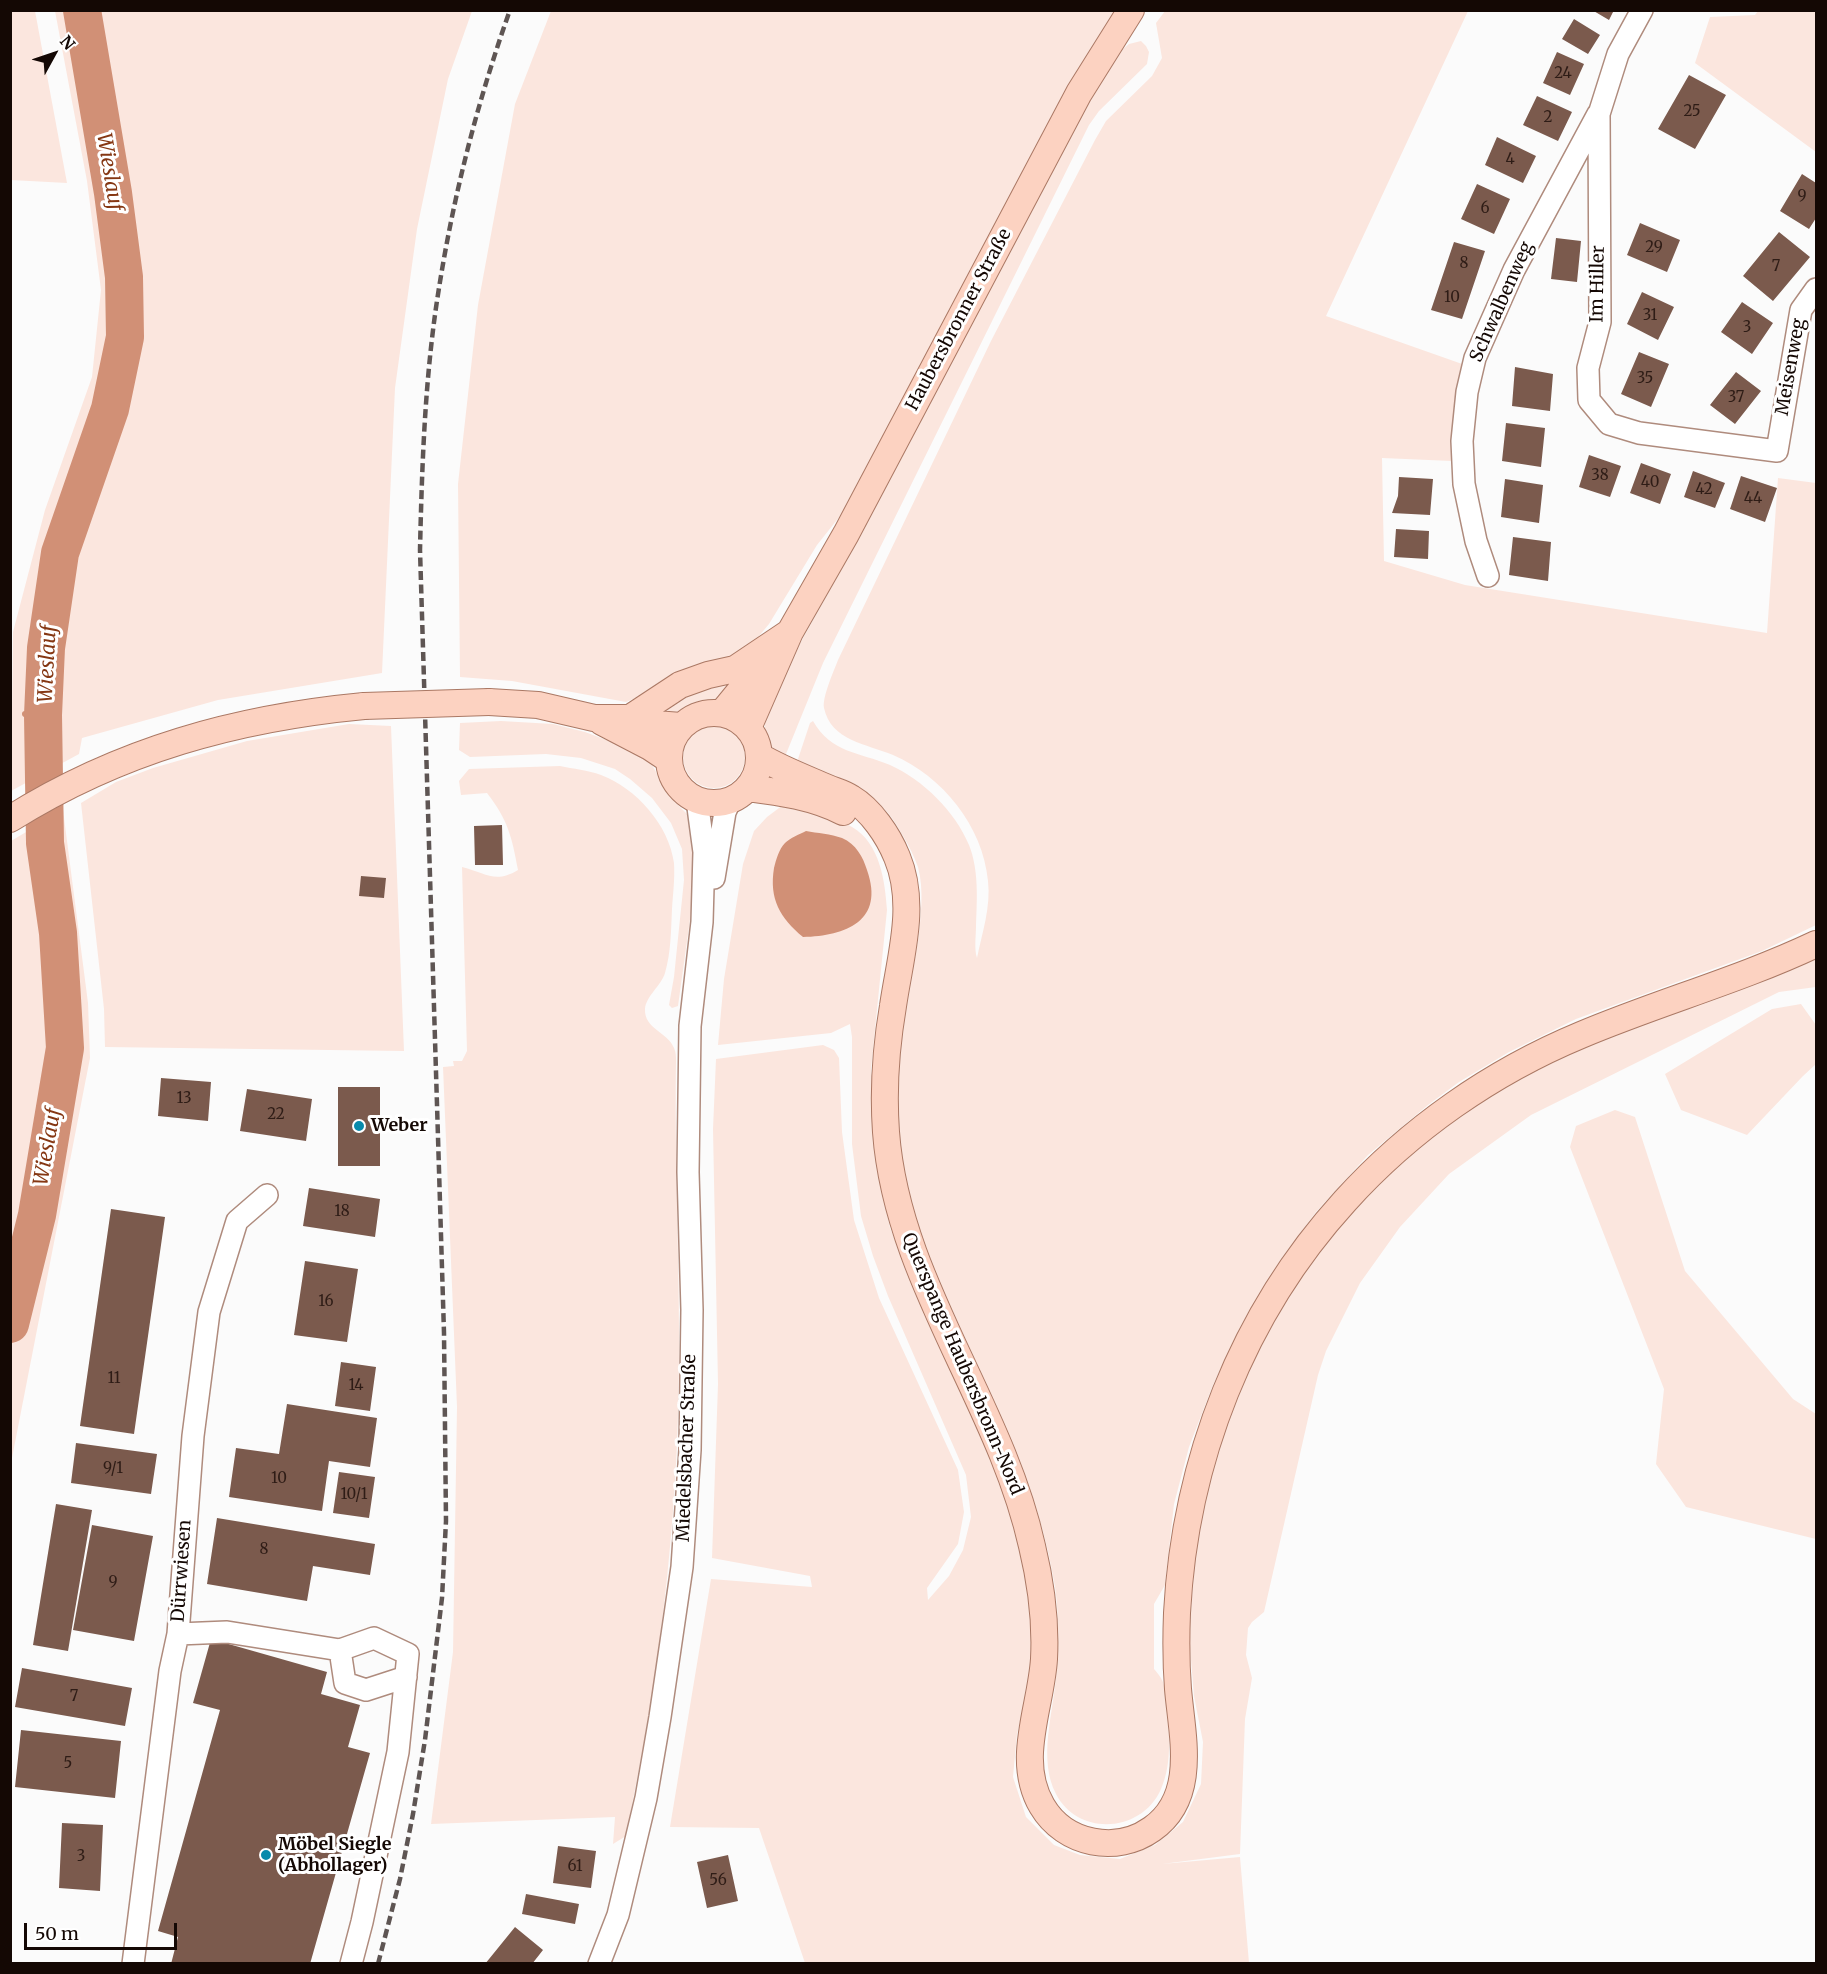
<!DOCTYPE html>
<meta charset="utf-8">
<style>
body{margin:0}
#map{position:relative;width:1827px;height:1974px;overflow:hidden;background:#fbfbfb;font-family:Merriweather,serif}
canvas{display:block}
.frame{position:absolute;inset:0;border:12px solid #140804;pointer-events:none}
.north{position:absolute;left:24px;top:24px;width:60px;height:60px;-webkit-text-stroke:4px #fff;paint-order:stroke;rotate:50deg;font-size:16px;font-weight:700;line-height:24px;text-align:center;color:#140804}
.north::after{content:'';display:block;margin:auto;width:21px;height:27px;background:#140804;clip-path:polygon(50% 0,100% 100%,50% 72%,0 100%)}
.scale{position:absolute;left:24px;top:1923px;width:153px;height:27px;box-sizing:border-box;border:3px solid #140804;border-top:0;padding-left:8px;font-size:18px;line-height:21px;white-space:nowrap;color:#140804;-webkit-text-stroke:4px #fff;paint-order:stroke}
</style>
<div id="map">
<canvas width="1827" height="1974"></canvas>
<div class="frame"></div>
<div class="north">N</div>
<div class="scale">50 m</div>
</div>
<script>
const g = document.querySelector('canvas').getContext('2d');
g.lineJoin = 'round';
function fill(path, color) {
  g.fillStyle = color;
  g.fill(path, 'evenodd');
}
function strokePath(path, color, width, dash) {
  g.strokeStyle = color;
  g.lineWidth = width;
  g.lineCap = dash ? 'butt' : 'round';
  g.setLineDash(dash || []);
  g.stroke(path);
}
function label(font, color, halo, rows, align = 'center') {
  g.font = font + ' Merriweather,serif';
  g.lineWidth = 6;
  g.setLineDash([]);
  g.textBaseline = 'middle';
  g.strokeStyle = halo;
  g.fillStyle = color;
  for (const [text, x, y, turn = 0] of rows) {
    g.save();
    g.translate(x, y);
    g.rotate((+turn || 0) * Math.PI / 180);
    g.textAlign = isNaN(turn) ? turn : align;
    if (halo) g.strokeText(text, 0, 0);
    g.fillText(text, 0, 0);
    g.restore();
  }
}
fill(new Path2D(`
 M10,11H35L67,183L11,180Z
 M55,11H472L448,79L417,229L395,388L382,673L218,700L82,738L79,754L11,791L13,632L45,510L92,377L101,290L87,181Z
 M551,11H1119L1028,163L945,319L848,506L817,545L769,624L754,642L735,657L626,702L512,681L460,677L458,484L478,305L515,104Z
 M1165,11H1468L1326,316L1465,365L1455,414L1452,461L1382,458L1384,561L1465,585L1767,633L1778,478L1816,483V925L1762,951L1576,1019L1509,1052L1459,1082L1428,1105L1368,1155L1316,1212L1281,1259L1242,1324L1213,1385L1189,1447L1174,1504L1165,1585L1154,1604V1669C1164,1680 1165,1685 1166,1700C1169,1728 1173,1762 1161,1789C1142,1833 1078,1837 1056,1794C1038,1759 1053,1714 1056,1677C1059,1648 1059,1615 1055,1587C1040,1490 994,1402 954,1314C922,1246 900,1184 896,1108C895,1084 897,1056 901,1032C908,987 930,910 918,867C914,856 909,846 903,836C896,824 889,811 877,803C870,798 860,795 852,791C833,783 814,774 796,765L810,723L813,721C831,753 859,752 890,765C923,780 955,811 969,845C979,870 977,899 976,926C976,936 974,949 977,958C982,933 991,907 988,881C983,826 942,776 893,755C867,744 831,741 824,708C822,697 834,671 838,660L991,341L1095,140L1106,121L1152,76L1162,58L1156,23Z
 M1758,11H1816V152L1695,63L1710,17L1755,15Z
 M1141,41L1146,46L1149,52L1147,64L1099,111L1089,125L823,663L784,759L775,752L769,743L765,731V718L792,658L851,552L1079,117L1118,53L1129,44Z
 M740,680L718,700L674,713L659,716L658,711L684,690Z
 M501,721L553,724L585,732L620,745L645,757L652,765L671,798L689,816L695,829L696,876L678,1006L672,1008L669,1005L674,977L684,880L682,849L671,823L652,798L630,779L615,769L581,758L546,754L470,757L459,750L460,723Z
 M349,724L391,726L404,1051L105,1047L104,1009L81,803L116,782L153,768L247,741Z
 M683 757a31 31 0 1 1 62 0a31 31 0 1 1-62 0Z
 M560,766C573,769 588,770 601,775C636,788 669,825 674,863C675,878 673,894 672,909C671,930 671,953 665,973C661,986 646,996 645,1009C644,1029 668,1032 674,1048C676,1052 676,1057 676,1061C674,1189 683,1316 677,1444C673,1532 664,1619 650,1706C643,1750 634,1793 626,1836L613,1844L615,1817L431,1824L453,1652L457,1407L443,1067L454,1066L453,1061H462L467,1051L462,867C486,873 495,884 518,870C512,837 508,820 487,793L461,795L459,781L469,769Z
 M787,802C808,810 833,815 852,827C880,843 885,881 887,910L871,1069L874,1146L890,1228L925,1309L963,1386L1013,1513L1032,1603L1031,1675L1017,1734L1013,1777L1026,1817L1054,1845L1080,1855L1120,1859L1155,1845L1183,1822L1201,1784L1203,1742L1194,1696L1189,1636L1198,1519L1218,1448L1246,1371L1279,1312L1315,1254L1360,1200L1427,1138L1483,1097L1581,1045L1816,955V987L1779,992L1531,1115L1449,1174L1400,1227L1360,1283L1326,1351L1318,1375L1264,1612L1252,1622L1248,1628L1246,1655L1252,1678L1245,1719L1240,1854L1162,1864L1240,1857L1249,1963H805L759,1828L670,1827L711,1579L812,1587L810,1576L712,1558L718,1384L713,1129L716,1059L823,1045L834,1050L839,1058L842,1132L854,1220L879,1298L958,1470L964,1512L958,1544L927,1588L928,1600L949,1576L963,1550L971,1517L966,1475L888,1296L873,1256L861,1216L852,1144V1037L850,1024L831,1033L718,1045L724,979L743,864L754,831L767,817Z
 M63,810L88,1003L90,1058L11,1463V841Z
 M1801,1004L1816,1025V1064L1803,1076L1747,1135L1681,1110L1665,1074L1772,1009Z
 M1615,1110L1635,1117L1685,1271L1793,1399L1816,1414V1539L1686,1507L1656,1464L1664,1389L1570,1147L1576,1126Z`), '#fbe6de');
fill(new Path2D(`
 M806,831C817,833 831,834 842,838C856,844 863,857 867,870C885,921 846,936 803,937C780,918 769,899 774,868C776,860 779,849 785,843C790,838 800,834 806,831Z`), '#d19076');
strokePath(new Path2D(`
 M25,714L43,715`), '#d19076', 6);
strokePath(new Path2D(`
 M10,1324L37,1215L65,1048L58,933L45,843L43,715L46,648L60,553L110,409L125,337L124,277L113,193L82,10`), '#d19076', 38);
fill(new Path2D(`
 M1592,10H1614L1609,20Z
 M1574,19L1600,35L1588,54L1562,39Z
 M1557,52L1584,64L1570,95L1543,83Z
 M1689,75L1726,95L1695,149L1658,129Z
 M1537,96L1572,112L1558,141L1523,125Z
 M1497,137L1536,156L1523,183L1485,165Z
 M1802,174L1816,183V218L1809,229L1780,211Z
 M1477,184L1510,199L1494,234L1461,219Z
 M1640,223L1680,240L1667,272L1627,255Z
 M1779,232L1810,257L1773,301L1743,276Z
 M1556,238L1581,241L1577,282L1551,279Z
 M1454,242L1485,251L1462,319L1431,310Z
 M1642,292L1674,307L1658,340L1627,324Z
 M1742,302L1773,323L1752,354L1721,332Z
 M1639,352L1669,364L1651,407L1621,394Z
 M1515,367L1553,374L1550,411L1512,406Z
 M1736,372L1761,391L1735,424L1710,405Z
 M1506,423L1545,428L1541,467L1502,461Z
 M1589,455L1621,466L1610,497L1579,487Z
 M1641,463L1671,474L1660,504L1630,493Z
 M1693,471L1725,483L1715,508L1684,497Z
 M1741,476L1777,488L1765,522L1730,509Z
 M1399,477L1433,479L1430,515L1392,513L1398,496Z
 M1505,479L1543,485L1539,523L1501,517Z
 M1396,529L1429,531L1428,559L1394,557Z
 M1513,537L1551,542L1548,581L1509,575Z
 M502,825L503,865H475L474,826Z
 M361,876L386,878L384,898L359,896Z
 M161,1078L211,1082L208,1121L158,1116Z
 M338,1087H380V1166H338Z
 M247,1089L312,1099L306,1141L240,1131Z
 M309,1188L380,1199L375,1237L303,1226Z
 M111,1209L165,1217L134,1434L80,1426Z
 M305,1261L358,1269L347,1342L294,1335Z
 M341,1362L376,1367L370,1411L335,1406Z
 M287,1404L377,1418L370,1467L329,1461L322,1511L229,1497L236,1448L279,1454Z
 M76,1443L157,1454L151,1494L71,1483Z
 M339,1472L375,1477L369,1518L333,1513Z
 M56,1504L92,1510L68,1651L33,1645Z
 M217,1518L375,1544L370,1575L313,1566L307,1601L207,1584Z
 M92,1525L153,1536L134,1641L73,1630Z
 M211,1639L327,1672L321,1694L360,1705L348,1747L370,1753L310,1964H171L178,1937L158,1931L220,1710L193,1703Z
 M22,1668L132,1688L125,1726L15,1707Z
 M21,1730L121,1741L115,1798L15,1787Z
 M62,1823L103,1825L100,1891L59,1888Z
 M558,1846L596,1851L591,1888L553,1883Z
 M728,1855L738,1901L707,1908L697,1862Z
 M526,1894L579,1904L575,1924L522,1914Z
 M515,1927L543,1950L532,1964H485Z`), '#7b5a4d');
const minor = new Path2D(`
 M1642,10L1618,54L1599,114L1600,322L1588,368L1589,400L1609,424L1639,433L1777,451L1801,310L1816,289
 M1488,576L1476,541L1464,484L1462,441L1467,392L1475,358L1514,270L1598,114
 M714,878L725,812L731,799
 M178,1634L227,1632L340,1650L374,1638L408,1654L398,1752L362,1922L351,1964
 M340,1650L345,1683L366,1690L406,1677
 M133,1964L170,1671L178,1634L193,1436L209,1312L237,1221L267,1195
 M599,1964L618,1915L646,1798L660,1717L682,1567L690,1450L692,1310L688,1172L690,1026L702,922L704,852L697,800`);
const major = new Path2D(`
 M489,702L538,705L594,718H630L655,724L681,726
 M722,713L768,657
 M669 758a45 45 0 1 1 90 0a45 45 0 1 1-90 0Z
 M630,718L680,685L708,675L735,669L790,632
 M602,722L650,747L668,759
 M748,728L790,632L846,534L1079,93L1131,10
 M759,756C781,769 805,778 828,788C835,791 844,793 851,798C871,810 888,835 897,857C917,905 900,957 893,1006C886,1047 883,1090 886,1132C897,1281 1000,1402 1032,1546C1041,1583 1046,1621 1044,1659C1041,1708 1015,1760 1042,1806C1065,1845 1117,1854 1152,1829C1198,1797 1182,1736 1178,1689C1176,1663 1176,1638 1177,1613C1185,1461 1242,1314 1345,1201C1410,1129 1492,1072 1581,1035C1659,1002 1740,980 1816,944
 M748,788C780,792 814,797 843,812
 M10,819C120,750 237,718 364,706`);
strokePath(minor, '#af8b7d', 24);
strokePath(major, '#aa7864', 28);
strokePath(minor, '#fff', 21);
strokePath(major, '#fcd2c1', 26);
strokePath(new Path2D(`
 M378,1964L400,1879L413,1814L425,1740L442,1598L446,1521L444,1333L420,550C422,463 425,374 439,288C454,193 478,100 510,10`), '#5e5553', 4.5, [9, 4.5]);
const majorBridge = new Path2D(`
 M364,706L489,702`);
strokePath(majorBridge, '#aa7864', 28, []);
strokePath(majorBridge, '#fcd2c1', 26);
for (const [x, y, r, color] of [
 [359,1126,6,"#088aab"],
 [266,1855,6,"#088aab"]
]) {
  const dot = new Path2D();
  dot.arc(x, y, r, 0, 2 * Math.PI);
  g.fillStyle = color;
  g.fill(dot);
  strokePath(dot, '#fff', 2);
}
label('15px', '#2e1c16', null, [
 ["24",1563,74],
 ["25",1692,112],
 ["2",1548,118],
 ["4",1510,160],
 ["9",1802,197],
 ["6",1485,209],
 ["29",1654,248],
 ["8",1464,264],
 ["7",1776,267],
 ["10",1452,298],
 ["31",1650,316],
 ["3",1747,328],
 ["35",1645,379],
 ["37",1736,398],
 ["38",1600,476],
 ["40",1650,483],
 ["42",1704,490],
 ["44",1753,499],
 ["13",184,1099],
 ["22",276,1115],
 ["18",342,1212],
 ["16",326,1302],
 ["11",114,1379],
 ["14",356,1386],
 ["9/1",113,1469],
 ["10",279,1479],
 ["10/1",354,1495],
 ["8",264,1550],
 ["9",113,1583],
 ["7",74,1697],
 ["5",68,1764],
 ["3",81,1857],
 ["61",575,1867],
 ["56",718,1881]
]);
label('18px', '#140804', '#fff', [
 ["Im Hiller",1598,284,-89],
 ["Schwalbenweg",1502,302,-66],
 ["Haubersbronner Straße",959,320,-62],
 ["Meisenweg",1791,367,-80],
 ["Querspange Haubersbronn-Nord",962,1364,67],
 ["Miedelsbacher Straße",687,1448,-88],
 ["Dürrwiesen",182,1571,-86]
]);
label('bold 18px', '#140804', '#fff', [
 ["Weber",371,1126],
 ["Möbel Siegle",278,1845],
 ["(Abhollager)",278,1866]
], 'left');
label('italic 20px', '#853713', '#fff', [
 ["Wieslauf",109,172,81],
 ["Wieslauf",48,664,-87],
 ["Wieslauf",48,1147,-80]
]);
</script>
